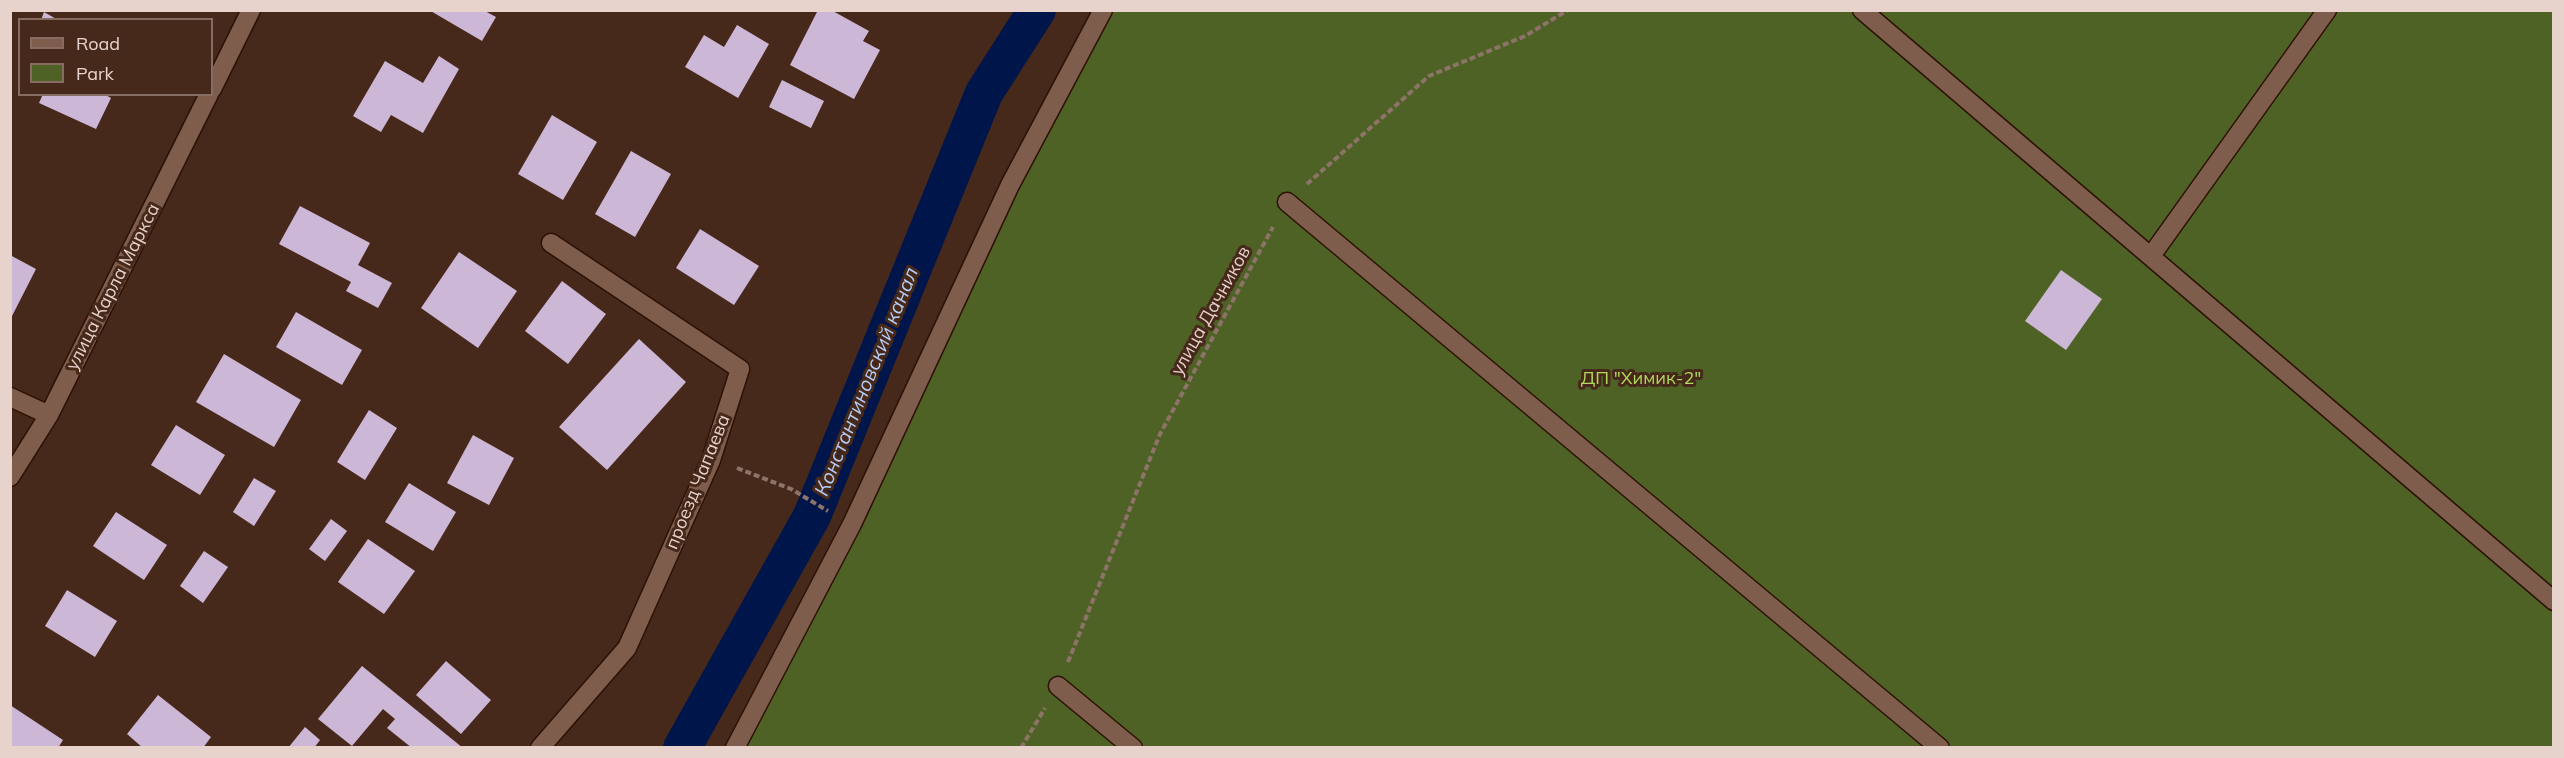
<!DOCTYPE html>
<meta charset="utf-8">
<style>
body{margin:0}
#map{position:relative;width:2564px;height:758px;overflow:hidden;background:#47291b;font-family:Mulish,sans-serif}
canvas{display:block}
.frame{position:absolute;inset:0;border:12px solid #e7d3cb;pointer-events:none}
.legend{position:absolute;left:18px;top:18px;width:195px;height:78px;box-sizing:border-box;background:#47291b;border:2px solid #876d61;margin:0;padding:8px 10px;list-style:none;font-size:18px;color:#e7d3cb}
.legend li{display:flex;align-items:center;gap:12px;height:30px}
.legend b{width:30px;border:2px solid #876d61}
</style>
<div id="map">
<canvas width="2564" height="758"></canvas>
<div class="frame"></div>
<ul class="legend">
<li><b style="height:8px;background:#7e5d4d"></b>Road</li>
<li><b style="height:16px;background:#4e6226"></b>Park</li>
</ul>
</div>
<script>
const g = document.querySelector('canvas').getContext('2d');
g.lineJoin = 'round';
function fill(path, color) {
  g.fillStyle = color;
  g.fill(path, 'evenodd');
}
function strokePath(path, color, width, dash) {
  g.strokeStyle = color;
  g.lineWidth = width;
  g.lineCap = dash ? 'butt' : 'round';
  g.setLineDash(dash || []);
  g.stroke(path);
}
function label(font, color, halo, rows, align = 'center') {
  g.font = font + ' Mulish,sans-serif';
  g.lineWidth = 6;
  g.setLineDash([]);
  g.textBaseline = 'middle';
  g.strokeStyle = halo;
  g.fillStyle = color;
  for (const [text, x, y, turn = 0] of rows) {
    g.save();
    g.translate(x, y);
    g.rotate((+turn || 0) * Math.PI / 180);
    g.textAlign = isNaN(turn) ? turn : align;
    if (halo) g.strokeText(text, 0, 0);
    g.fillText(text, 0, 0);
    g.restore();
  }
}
fill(new Path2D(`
 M1096,11H2553V747L728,748L845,521Z`), '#4e6226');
strokePath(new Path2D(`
 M682,748L812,516L984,93L1037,10`), '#00154a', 38);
fill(new Path2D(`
 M429,10H483L496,17L482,41Z
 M818,10H831L869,31L863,41L880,50L854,99L790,65Z
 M44,12L58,20H41Z
 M737,25L769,44L738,98L685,67L704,35L724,47Z
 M439,56L459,69L423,133L391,115L381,132L353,116L385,61L423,83Z
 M782,80L824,101L811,128L769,107Z
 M43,94H104L111,98L96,129L39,103Z
 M552,115L597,142L563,200L518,174Z
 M631,151L671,174L635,237L595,214Z
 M300,206L370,243L358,265L392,283L378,308L346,291L351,282L279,244Z
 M700,229L759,266L734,305L676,268Z
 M459,252L517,291L478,348L421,308Z
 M10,255L36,269L10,320Z
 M2061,270L2102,299L2066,350L2025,321Z
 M562,281L606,314L568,364L525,331Z
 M296,312L362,350L342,385L276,347Z
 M639,339L686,382L607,470L559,427Z
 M224,354L301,400L274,447L196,402Z
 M369,410L397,428L365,480L337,462Z
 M176,425L225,455L200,495L151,465Z
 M473,435L514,458L489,505L447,483Z
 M254,478L276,491L254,526L233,512Z
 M409,483L456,512L433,551L385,522Z
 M116,512L167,545L144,580L93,546Z
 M331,519L347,531L325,561L309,549Z
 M368,539L415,571L384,614L338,582Z
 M204,551L228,567L203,603L180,586Z
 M67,590L117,621L95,657L45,626Z
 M446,661L491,700L461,734L416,695Z
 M362,666L463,748H412L387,728L395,719L383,709L352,746L318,719Z
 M158,695L211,737L203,748H143L127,734Z
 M10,705L63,740L58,748H10Z
 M305,727L320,740L314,748H288Z`), '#cdb7d6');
const minor = new Path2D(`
 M1862,10L2554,601
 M212,89L251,10
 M1287,202L1940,748
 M2151,256L2327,10
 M10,397L49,415
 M10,477L49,415L209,94
 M1058,686L1133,748
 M540,748L627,648L711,460L740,369L551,243
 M735,748L852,524L1010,185L1103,10`);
strokePath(minor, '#2c1104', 21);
strokePath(new Path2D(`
 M1307,184L1429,76L1525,36L1568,10
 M737,468L791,489L828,511
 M1068,662L1160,434L1273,227
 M1021,748L1045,708`), '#8d7368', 4, [6, 3]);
strokePath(minor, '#7e5d4d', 18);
label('18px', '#e7d3cb', '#47291b', [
 ["улица Карла Маркса",113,287,-63],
 ["улица Дачников",1211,311,-61],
 ["проезд Чапаева",698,482,-68]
]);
label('18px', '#b0d95b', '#47291b', [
 ["ДП \"Химик-2\"",1641,379]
]);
label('italic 20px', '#b5cdf7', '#47291b', [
 ["Константиновский канал",867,382,-68]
]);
</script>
